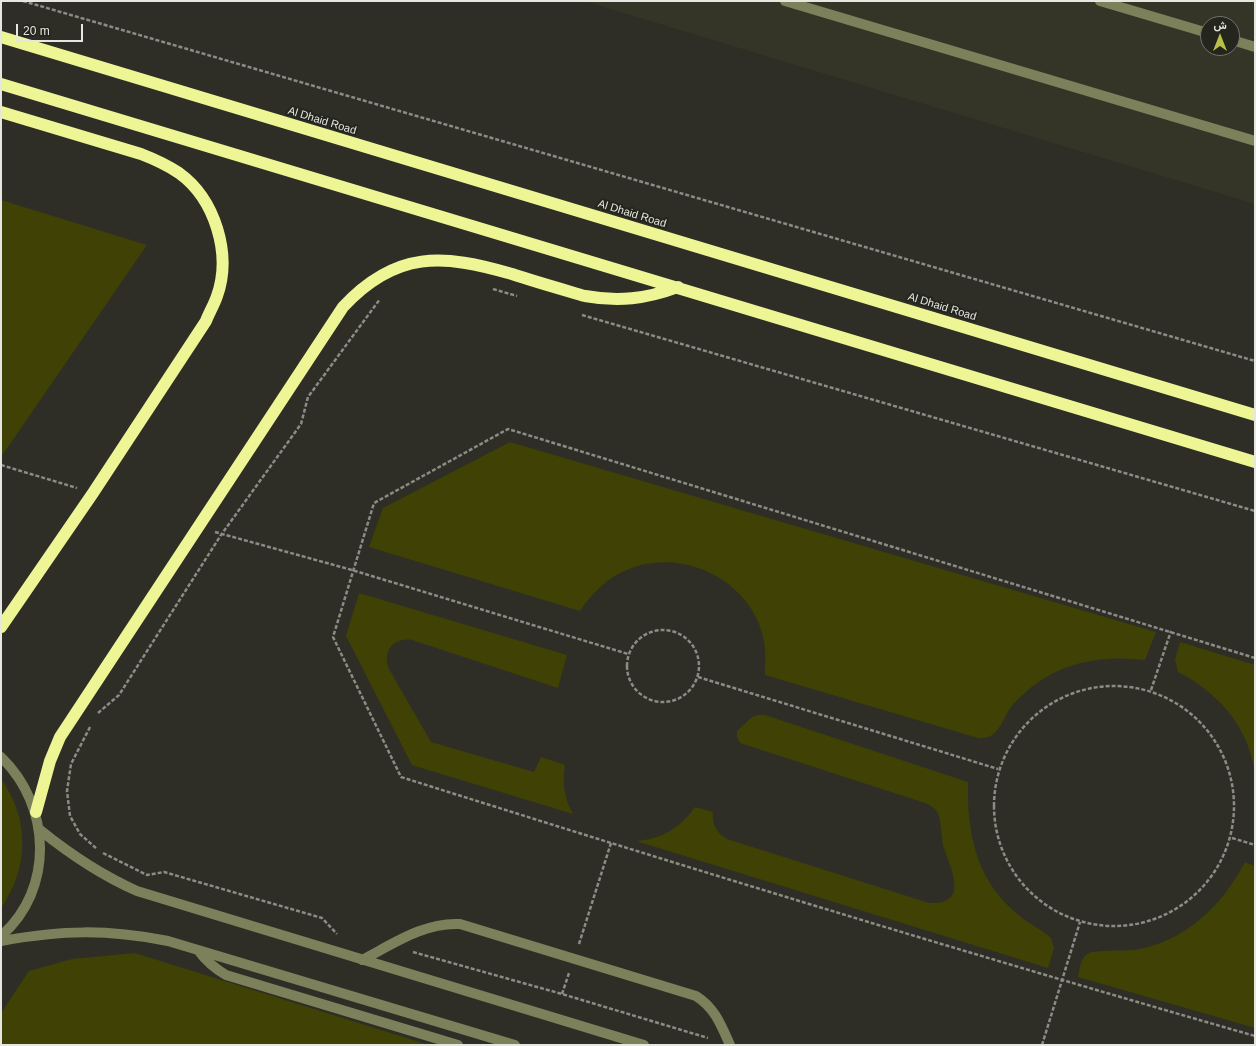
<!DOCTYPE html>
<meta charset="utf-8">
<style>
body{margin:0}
#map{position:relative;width:1256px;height:1046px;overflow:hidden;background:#2e2e26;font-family:Arial,Vazirmatn,sans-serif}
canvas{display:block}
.frame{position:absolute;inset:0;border:2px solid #e6e7e1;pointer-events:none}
.north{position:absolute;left:1200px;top:16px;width:40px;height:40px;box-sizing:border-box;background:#24251c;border:1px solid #72736b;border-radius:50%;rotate:0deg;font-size:11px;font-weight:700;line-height:16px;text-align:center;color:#e6e7e1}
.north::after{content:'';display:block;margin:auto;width:14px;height:18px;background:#bac045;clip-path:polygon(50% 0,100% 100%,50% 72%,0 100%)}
.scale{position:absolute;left:16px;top:24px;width:67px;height:18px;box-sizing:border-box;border:2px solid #e6e7e1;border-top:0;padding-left:5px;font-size:12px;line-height:14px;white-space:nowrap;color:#e6e7e1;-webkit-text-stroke:3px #24251c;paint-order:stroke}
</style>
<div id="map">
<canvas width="1256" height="1046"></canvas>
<div class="frame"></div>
<div class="north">ش</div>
<div class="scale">20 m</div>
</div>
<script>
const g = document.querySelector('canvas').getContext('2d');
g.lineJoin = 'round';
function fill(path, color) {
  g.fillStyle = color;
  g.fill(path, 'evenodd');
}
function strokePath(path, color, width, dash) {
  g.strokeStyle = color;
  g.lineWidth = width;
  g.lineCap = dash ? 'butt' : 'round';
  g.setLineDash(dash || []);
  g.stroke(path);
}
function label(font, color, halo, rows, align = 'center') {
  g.font = font + ' Arial,sans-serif';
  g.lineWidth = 4;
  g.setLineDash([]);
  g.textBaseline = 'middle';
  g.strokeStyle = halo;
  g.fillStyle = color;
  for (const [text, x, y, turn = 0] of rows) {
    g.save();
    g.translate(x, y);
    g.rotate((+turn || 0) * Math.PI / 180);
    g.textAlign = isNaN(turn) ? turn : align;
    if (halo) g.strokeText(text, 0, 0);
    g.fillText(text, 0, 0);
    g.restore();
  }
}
fill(new Path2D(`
 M584,1H1255V204ZM1208,24H1232V48H1208Z`), '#343526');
fill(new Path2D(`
 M1,200L147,245L1,457Z
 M510,442L1156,632L1145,660C1102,655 1059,662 1026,692C1021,696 1015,702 1011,707C1005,715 1001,729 992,735C988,738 982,738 978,738L765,675C765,663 766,652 764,641C753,582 685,547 629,569C608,577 593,592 580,611L369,547L383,508Z
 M359,593L567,655L558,688L412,640C393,637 382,652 389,669L431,742L534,772L541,757L565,765C562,783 564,798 573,814L412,765L346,636Z
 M1180,642L1255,665V778C1252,730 1219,693 1178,672L1175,659Z
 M758,715H765L968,782C967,831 975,877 1014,911C1025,922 1040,928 1051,938L1054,948L1048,968L636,841C662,839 680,828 695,807L713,812C712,824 716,833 727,839L929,903C972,905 949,866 943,845C941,835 942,821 937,812C934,807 930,805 925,803L740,743L737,737V731L752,717Z
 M1,779C30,819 29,868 1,908Z
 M1245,862L1255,866V1028L1078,977C1080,969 1080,957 1089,953C1095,950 1124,951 1134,950C1185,942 1222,906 1245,862Z
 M135,953L429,1045H1V1013L29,971L72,959Z`), '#3f4105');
strokePath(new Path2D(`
 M23,1L1255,361
 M493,289L517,296
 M582,315L1255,511
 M1,465L77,488
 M215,532L352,570L628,654
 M627 666a36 36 0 1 1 72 0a36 36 0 1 1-72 0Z
 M1255,658L508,429L374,503L333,637L401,777C685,867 969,954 1255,1036
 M698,677L998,769
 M994 806a120 120 0 1 1 240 0a120 120 0 1 1-240 0Z
 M1151,690L1171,631
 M98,713L119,695L221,535L301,424L308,397L380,299
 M90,727L71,764L67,791L70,816L80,834L97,849
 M1232,838L1255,845
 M103,853L147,875L164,872L322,918L337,934
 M579,944L611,843
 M413,952L562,994L708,1038
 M562,994L569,973
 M1042,1045L1080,922`), '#8b8c85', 2.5, [4, 2]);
strokePath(new Path2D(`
 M785,1L1255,141
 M1100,1L1208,33
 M1232,40L1255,47
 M1,757C51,805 55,889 1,936
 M40,830C71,855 101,875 137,891L644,1045
 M1,941C63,930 106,929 168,941L515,1045
 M198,950C206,961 214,968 226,975L458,1045
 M362,960C393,944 424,922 460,924L696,996C715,1008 721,1025 730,1045`), '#7d815b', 10);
strokePath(new Path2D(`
 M1,37L1255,415
 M1,84L1255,462
 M1,112L141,154C154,159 167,165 179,173C215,199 232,254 217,296C214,305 209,313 206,321L93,493L1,627
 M36,812L50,761L60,737L343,307C396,250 443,254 512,274C536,282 561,289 585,296C618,302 646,299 678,287`), '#eef595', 12);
label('11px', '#e6e7e1', '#24251c', [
 ["Al Dhaid Road",322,121,17],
 ["Al Dhaid Road",632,214,17],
 ["Al Dhaid Road",942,307,17]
]);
</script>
